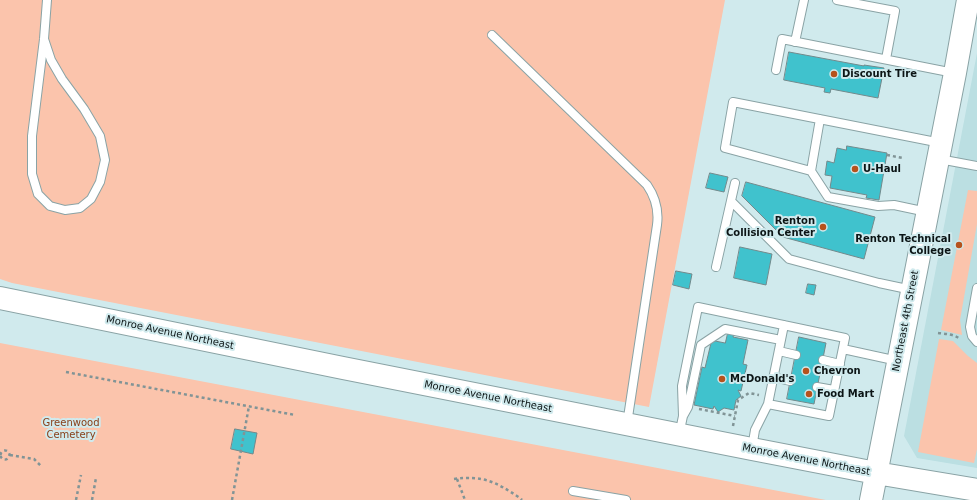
<!DOCTYPE html>
<style>
body{margin:0}
canvas{display:block;background:#d0eaed}
</style>
<canvas width="977" height="500"></canvas>
<script>
const g = document.querySelector('canvas').getContext('2d');
g.lineJoin = 'round';
function fill(path, color) {
  g.fillStyle = color;
  g.fill(path, 'evenodd');
}
function strokePath(path, color, width, dash) {
  g.strokeStyle = color;
  g.lineWidth = width;
  g.lineCap = dash ? 'butt' : 'round';
  g.setLineDash(dash || []);
  g.stroke(path);
}
function label(font, color, halo, rows, align = 'center') {
  g.font = font + ' "DejaVu Sans",sans-serif';
  g.lineWidth = 4;
  g.setLineDash([]);
  g.textBaseline = 'middle';
  g.strokeStyle = halo;
  g.fillStyle = color;
  for (const [text, x, y, turn = 0] of rows) {
    g.save();
    g.translate(x, y);
    g.rotate((+turn || 0) * Math.PI / 180);
    g.textAlign = isNaN(turn) ? turn : align;
    if (halo) g.strokeText(text, 0, 0);
    g.fillText(text, 0, 0);
    g.restore();
  }
}
fill(new Path2D(`
 M977,53V468L917,458L904,436Z`), '#bbdfe2');
fill(new Path2D(`
 M0,0H725L649,407L12,283L0,279Z
 M968,190L977,191V224L960,320L962,335L941,330Z
 M939,339L953,341L968,356L977,363V449L974,463L918,452Z
 M0,343L826,500H0Z`), '#fbc4ac');
const building = new Path2D(`
 M789,52L864,66V65L884,68L878,98L831,89L830,93L824,92L825,88L784,80Z
 M847,146L887,153L879,200L866,198L867,195L830,188L832,176L825,175L827,161L834,163L837,148L846,150Z
 M710,173L728,177L724,192L706,188Z
 M746,182L875,217L864,259L783,237L742,196Z
 M740,247L772,254L766,285L734,278Z
 M676,271L692,274L689,289L673,285Z
 M808,284L816,285L814,295L806,293Z
 M728,333L734,334L733,337L748,340L743,364L747,365L741,391L738,390L741,396L736,400L734,410L724,408L718,412L714,406L713,409L694,405L702,367L705,368L711,343L715,341L725,343Z
 M799,337L826,343L814,404L787,399Z
 M235,429L257,433L253,454L231,449Z`);
fill(building, '#40c2cd');
strokePath(building, '#728a8c', 1);
const lane = new Path2D(`
 M837,0L895,11L886,59
 M492,35L647,185C656,198 659,210 657,225L627,424
 M44,39L51,60L62,79L84,109L100,136L105,160L100,182L91,199L80,208L65,210L50,206L38,194L32,174V136L44,39L47,0
 M795,42L804,0
 M776,70L782,39L954,73
 M939,159L977,166
 M811,171L820,119
 M731,201L789,259L879,283L912,290
 M927,212L894,205L878,206L828,197L811,171L725,148L733,102L941,143
 M716,267L735,183
 M977,288L970,327L972,336L977,342
 M843,349L898,361
 M779,351L796,355
 M823,360L840,364
 M773,377L790,381
 M817,387L834,390
 M683,416L688,407L701,345L725,329L781,340
 M679,435L683,416L682,386L698,307L845,338L829,416L768,404
 M752,448L755,430L768,404L784,325
 M573,491L626,500`);
const secondary = new Path2D(`
 M0,298L343,368L752,449L876,473L977,490
 M871,500L955,73L968,0`);
strokePath(lane, '#8aa3a5', 10);
strokePath(secondary, '#8aa3a5', 24);
strokePath(new Path2D(`
 M887,155L903,158
 M938,333C946,334 954,334 960,339
 M66,372L295,415
 M699,409L735,416
 M733,426L738,400L749,393L759,395
 M0.5 455a4.5 4.5 0 1 1 9 0a4.5 4.5 0 1 1-9 0Z
 M10,455L34,459L42,467
 M454,479C483,475 496,482 520,498L522,500
 M457,479L465,500
 M76,500L81,475
 M92,500L96,478
 M232,500L249,406`), '#819496', 2.5, [3, 3]);
strokePath(lane, '#fff', 8);
strokePath(secondary, '#fff', 22);
for (const [x, y, r, color] of [
 [834,74,4,"#b6521c"],
 [855,169,4,"#b6521c"],
 [823,227,4,"#b6521c"],
 [959,245,4,"#b6521c"],
 [806,371,4,"#b6521c"],
 [722,379,4,"#b6521c"],
 [809,394,4,"#b6521c"]
]) {
  const dot = new Path2D();
  dot.arc(x, y, r, 0, 2 * Math.PI);
  g.fillStyle = color;
  g.fill(dot);
  strokePath(dot, '#d0eaed', 1.5);
}
label('bold 10px', '#0b1415', '#d0eaed', [
 ["Discount Tire",842,74],
 ["U-Haul",863,169],
 ["Renton",815,221,"right"],
 ["Collision Center",815,233,"right"],
 ["Renton Technical",951,239,"right"],
 ["College",951,251,"right"],
 ["Chevron",814,371],
 ["McDonald's",730,379],
 ["Food Mart",817,394]
], 'left');
label('10px', '#0b1415', '#d0eaed', [
 ["Northeast 4th Street",906,321,-79],
 ["Monroe Avenue Northeast",170,333,12],
 ["Monroe Avenue Northeast",488,397,11],
 ["Monroe Avenue Northeast",806,460,11]
]);
label('10px', '#883e18', '#d0eaed', [
 ["Greenwood",71,423],
 ["Cemetery",71,435]
]);
</script>
